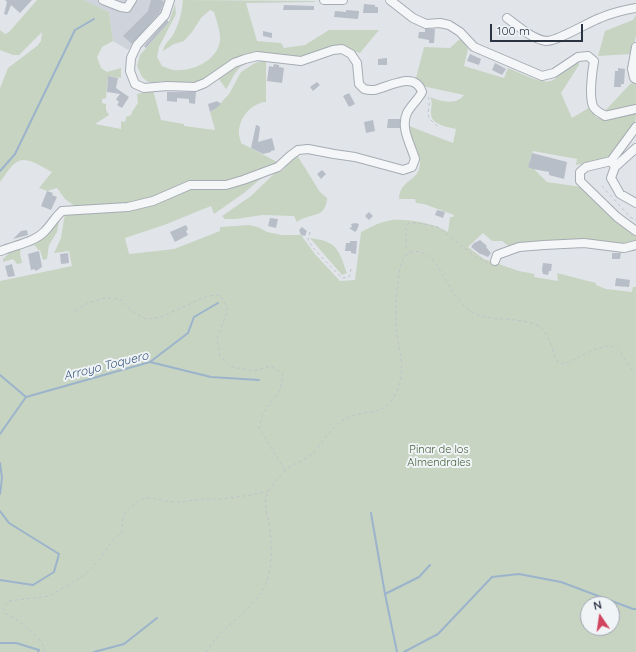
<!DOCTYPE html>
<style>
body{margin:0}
#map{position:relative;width:636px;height:652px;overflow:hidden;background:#e1e5ea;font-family:Quicksand,sans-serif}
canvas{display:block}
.north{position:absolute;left:580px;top:596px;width:40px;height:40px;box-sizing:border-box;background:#f1f4f7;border:1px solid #a1a7af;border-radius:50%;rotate:347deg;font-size:11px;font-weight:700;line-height:16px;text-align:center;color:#293342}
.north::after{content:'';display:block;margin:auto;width:14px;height:18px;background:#d1445f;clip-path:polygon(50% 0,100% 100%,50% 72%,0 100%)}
.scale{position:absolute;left:490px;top:24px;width:93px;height:18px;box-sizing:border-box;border:2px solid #293342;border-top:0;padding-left:5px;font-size:12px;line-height:14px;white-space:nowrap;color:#293342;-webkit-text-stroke:3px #f1f4f7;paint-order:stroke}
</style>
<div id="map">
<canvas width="636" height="652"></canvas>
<div class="north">N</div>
<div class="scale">100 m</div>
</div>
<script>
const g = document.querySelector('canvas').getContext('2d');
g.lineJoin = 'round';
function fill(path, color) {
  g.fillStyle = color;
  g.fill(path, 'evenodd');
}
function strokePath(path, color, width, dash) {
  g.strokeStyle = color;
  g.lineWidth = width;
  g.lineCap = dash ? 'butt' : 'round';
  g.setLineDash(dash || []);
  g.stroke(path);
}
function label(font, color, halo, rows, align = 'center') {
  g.font = font + ' Quicksand,sans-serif';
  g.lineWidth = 4;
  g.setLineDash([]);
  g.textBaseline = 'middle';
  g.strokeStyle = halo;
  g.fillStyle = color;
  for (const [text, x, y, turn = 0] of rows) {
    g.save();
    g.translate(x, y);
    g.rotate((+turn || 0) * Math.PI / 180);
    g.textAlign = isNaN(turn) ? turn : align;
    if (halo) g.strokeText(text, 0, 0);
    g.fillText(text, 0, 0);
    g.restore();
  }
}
fill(new Path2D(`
 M84,0H165V10L128,50L113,41L109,12Z`), '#cfd4dc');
fill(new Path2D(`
 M37,0H84L109,12L113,41L102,47L97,57L101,68L107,72L121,68V78L108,76L106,98L102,99V103L106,104V110L109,115L95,124L121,129V121L125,122L126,117L131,115L132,112L138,103L137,94L153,90L161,120L184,124V126L215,130L210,112L215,109L229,94L241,72L255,63L266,60V102C251,103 238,119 239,134C239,137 241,141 241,143L279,163L237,179L126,204L76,207L65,199L57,188L47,191L39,188L52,172C43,168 27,155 17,162C10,166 5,176 0,182V88L8,68L37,46L41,41L42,32L19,55H13L0,50V30L5,34L9,32Z
 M183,0L314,1L316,2L246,3L257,41L281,43L284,48L305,45L329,30H379L360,53L338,46L308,57L262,55L195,84L175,83L162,81L153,83L148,82L142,77L137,66L140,55L169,22L175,4L176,14L159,47L157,57L162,66C166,67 171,70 174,70C193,72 218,60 220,40C221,33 216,19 214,12L210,10L201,18L192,32L184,41L174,44L163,51C164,44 169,41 173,35C179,24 182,12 183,0Z
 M636,15V35L632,54L598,56L605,31L633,20Z
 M461,38L468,49L464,66L504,78L508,68C519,72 543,86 553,80C562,74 569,66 578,61L579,65L561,93L572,118L590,107L596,117L605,120L636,113L635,125L615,153L604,160L576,165L577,159L533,151L530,158L529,166L532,167L547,182L581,187L636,234V241L622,245L566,240L541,241L510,247L502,241H492L483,233L468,247L484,259L519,271L535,274L534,277L558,281L557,273L596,283V285L606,289L632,292L633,287H636V652H0V281L72,266L69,251L54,253L61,238L65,213L129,209L191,188L264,176L244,193L214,214L211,206L164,225L125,238L129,254L174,249L220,231V227L249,225L258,227L267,232L282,235H301L314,253L340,281L355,280L361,232C369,228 378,223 387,221C403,217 434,223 448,232L450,217H453L454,215L424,204L416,203L415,199H399C400,178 420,182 420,163C420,154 415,147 412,139C411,135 410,130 409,126L453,143L456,129C447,127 431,125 431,113C431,106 433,103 430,97C441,101 455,106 464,95L422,86L419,81L416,78L424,47L450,48ZM588,604H612V628H588Z
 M252,60C246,63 240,66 236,72C232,77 230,84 226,89L219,79L240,63Z
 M631,83L636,84V106L603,113Z
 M297,155L320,192L327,198C326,220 309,212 297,222L294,216L262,215L236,219H225L222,216L251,196L276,172L282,171Z
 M60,217L57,232L49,245L47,259L43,260L40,250H38L35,245L21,249L20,253L22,263L17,264L13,259L3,262V259L12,250Z
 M310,238C316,239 324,240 329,243C340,248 343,263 347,273L342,275Z`), '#c7d4c2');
strokePath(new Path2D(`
 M0,171L15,154L75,30L94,19
 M150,362L188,333L194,317L218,303
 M0,375L26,397
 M0,434L26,397L150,362L211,377L259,380
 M0,463L2,478L0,494
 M0,511L9,523L59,554L54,572L33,585L0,580
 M371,513L385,594L397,652
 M385,594L419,577L430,565
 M0,643H16L39,650L38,652
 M94,652L124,644L157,618
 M404,652L438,634L492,577L519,574L561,582L633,609H636`), '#9cb4cb', 2);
fill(new Path2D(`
 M5,0H32L20,13L11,5L7,15L4,14L7,2Z
 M151,0H162V1L164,2L160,12L132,44L123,36L148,11Z
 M364,4L375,5V7H378V13H363Z
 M284,5L314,6V10H283Z
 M346,10L359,11L358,19L334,17L335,11L346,12Z
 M167,20L169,22L146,48L144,46Z
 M425,29H435L434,43H429V40L418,38L419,32H425Z
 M263,31L272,33V38L263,36Z
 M470,54L481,59L479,65L467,61Z
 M387,58V65H378V59Z
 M495,63L506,69L502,75L492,70Z
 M274,64L279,65V67L284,68L282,83L267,81L269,66L273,67Z
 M618,68L625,69L624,84H621V87H614L615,71H618Z
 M108,76L118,78L116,88L129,97L122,108L117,105L119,102L116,99L120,94L107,92Z
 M317,82L320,85L313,91L310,87Z
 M167,92H196L195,104L189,103V99L177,98V102L167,101Z
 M349,93L355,104L349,107L343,96Z
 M217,101L221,104L215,109L210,112L208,104Z
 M388,119H400V128H387Z
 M373,120L375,131L366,133L364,122Z
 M256,125L259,126L260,128L258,142L272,138L275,150L271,151V152L263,154L251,148Z
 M532,153L567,162L564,179L549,175V172L533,169L528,167Z
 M322,170L326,174L321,179L317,174Z
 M47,191L53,193L52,195L57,197L51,210L41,206Z
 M437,210L445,212L443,218L435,215Z
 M369,212L373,216L369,220L365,216Z
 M270,218L278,219L276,228L268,226Z
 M355,223L359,224L357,230L355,232L349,228L352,227L351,224Z
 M186,225L188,229L186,231L188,235L175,242L170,232Z
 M302,227L307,231L305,236L301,235L299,230Z
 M27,230L28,235L13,239L21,231Z
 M480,240L487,246L486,247L491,253L488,257L481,254H480L471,247L474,243Z
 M350,241H357L356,254L351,253V251H345L346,243H350Z
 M39,251L42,267L36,271L34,269L31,270L28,254Z
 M68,253L69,263L61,264L60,254Z
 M612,253H621L620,259H612Z
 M543,263L552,264L551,271H549L548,275L543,274L542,270Z
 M12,264L15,276L8,277L5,266Z
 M616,278L630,280L629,287L615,286Z`), '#b8bec7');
const minor = new Path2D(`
 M103,0L121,7L127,8L132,0
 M324,0H343
 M390,0L413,18L426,24L440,23L449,25L460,32L474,47L542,76L554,73L578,57L588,56L594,61C592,72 589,96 593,106C595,111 601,113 605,116L636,109
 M507,18C518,26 532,39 546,41C556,42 589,22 600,18C612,13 624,10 636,8
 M636,47L632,69L634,78L636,79
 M611,161L636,127
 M615,167L636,148
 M636,203L620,194L611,178L615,167L611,161L586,167L580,172V181L617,217L636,231
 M1,251C15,245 35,242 45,231C52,224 54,218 62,211L128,207L153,201L190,185H226L243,180L278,167L290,156L298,150L308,149L334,154L355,157L403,170L412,167L415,159C411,145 400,128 407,113C411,105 418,100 422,92C415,70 389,87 374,90C371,90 367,90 364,89L359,84L357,63L351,54L342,49L333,50L301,61L257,56L245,59L234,63L205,83L195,87L167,86L144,88L135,84L130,71L131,58L137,45L165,15L170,0
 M495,261L497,255L519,247L544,245L584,243L624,248L636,245`);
strokePath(minor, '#a6acb4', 10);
strokePath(new Path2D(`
 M428,97C432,105 425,112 430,119C432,121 435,124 437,126
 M602,186L630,217L636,220
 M310,232L308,240L314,249L342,278L349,277L351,269
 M411,252L406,247V226L409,223H418L438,227L476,257L488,263
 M75,311L90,302L106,298L120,299L132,311L146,319L161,317L207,296L220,295L227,307L226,316L217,338L220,356L232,367L254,371L271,366L283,374L280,390L263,413L259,428L285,470
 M44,652V647L39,639L19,621L5,613L3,608L9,601L49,596L85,575L99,560L112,541L120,534L122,531L123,517L126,511L140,500L145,498H152L166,501L180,502L201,499H222L251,495L268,491
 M206,652C211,646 215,638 221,633C233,621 260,600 266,584C273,566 272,541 269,522C267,515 264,505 266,498C268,489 277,479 284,472C291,464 304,461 313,453C323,443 329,430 340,422C366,404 388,424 400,382C405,365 397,344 396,326C395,314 397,266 404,257C406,255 410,253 413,252C419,250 427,254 432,259C447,277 454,305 478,315C495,322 537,315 546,334C551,342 553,352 556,360L563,364C577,360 604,340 616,348C623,353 627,367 636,373`), '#bfc3c9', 1, [3, 3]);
strokePath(minor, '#f4f6f8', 8);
label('11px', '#3f5e36', '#f1f4f7', [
 ["Pinar de los",439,450],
 ["Almendrales",439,463]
]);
label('italic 12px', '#325477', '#f1f4f7', [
 ["Arroyo Toquero",106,366,-14]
]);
</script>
